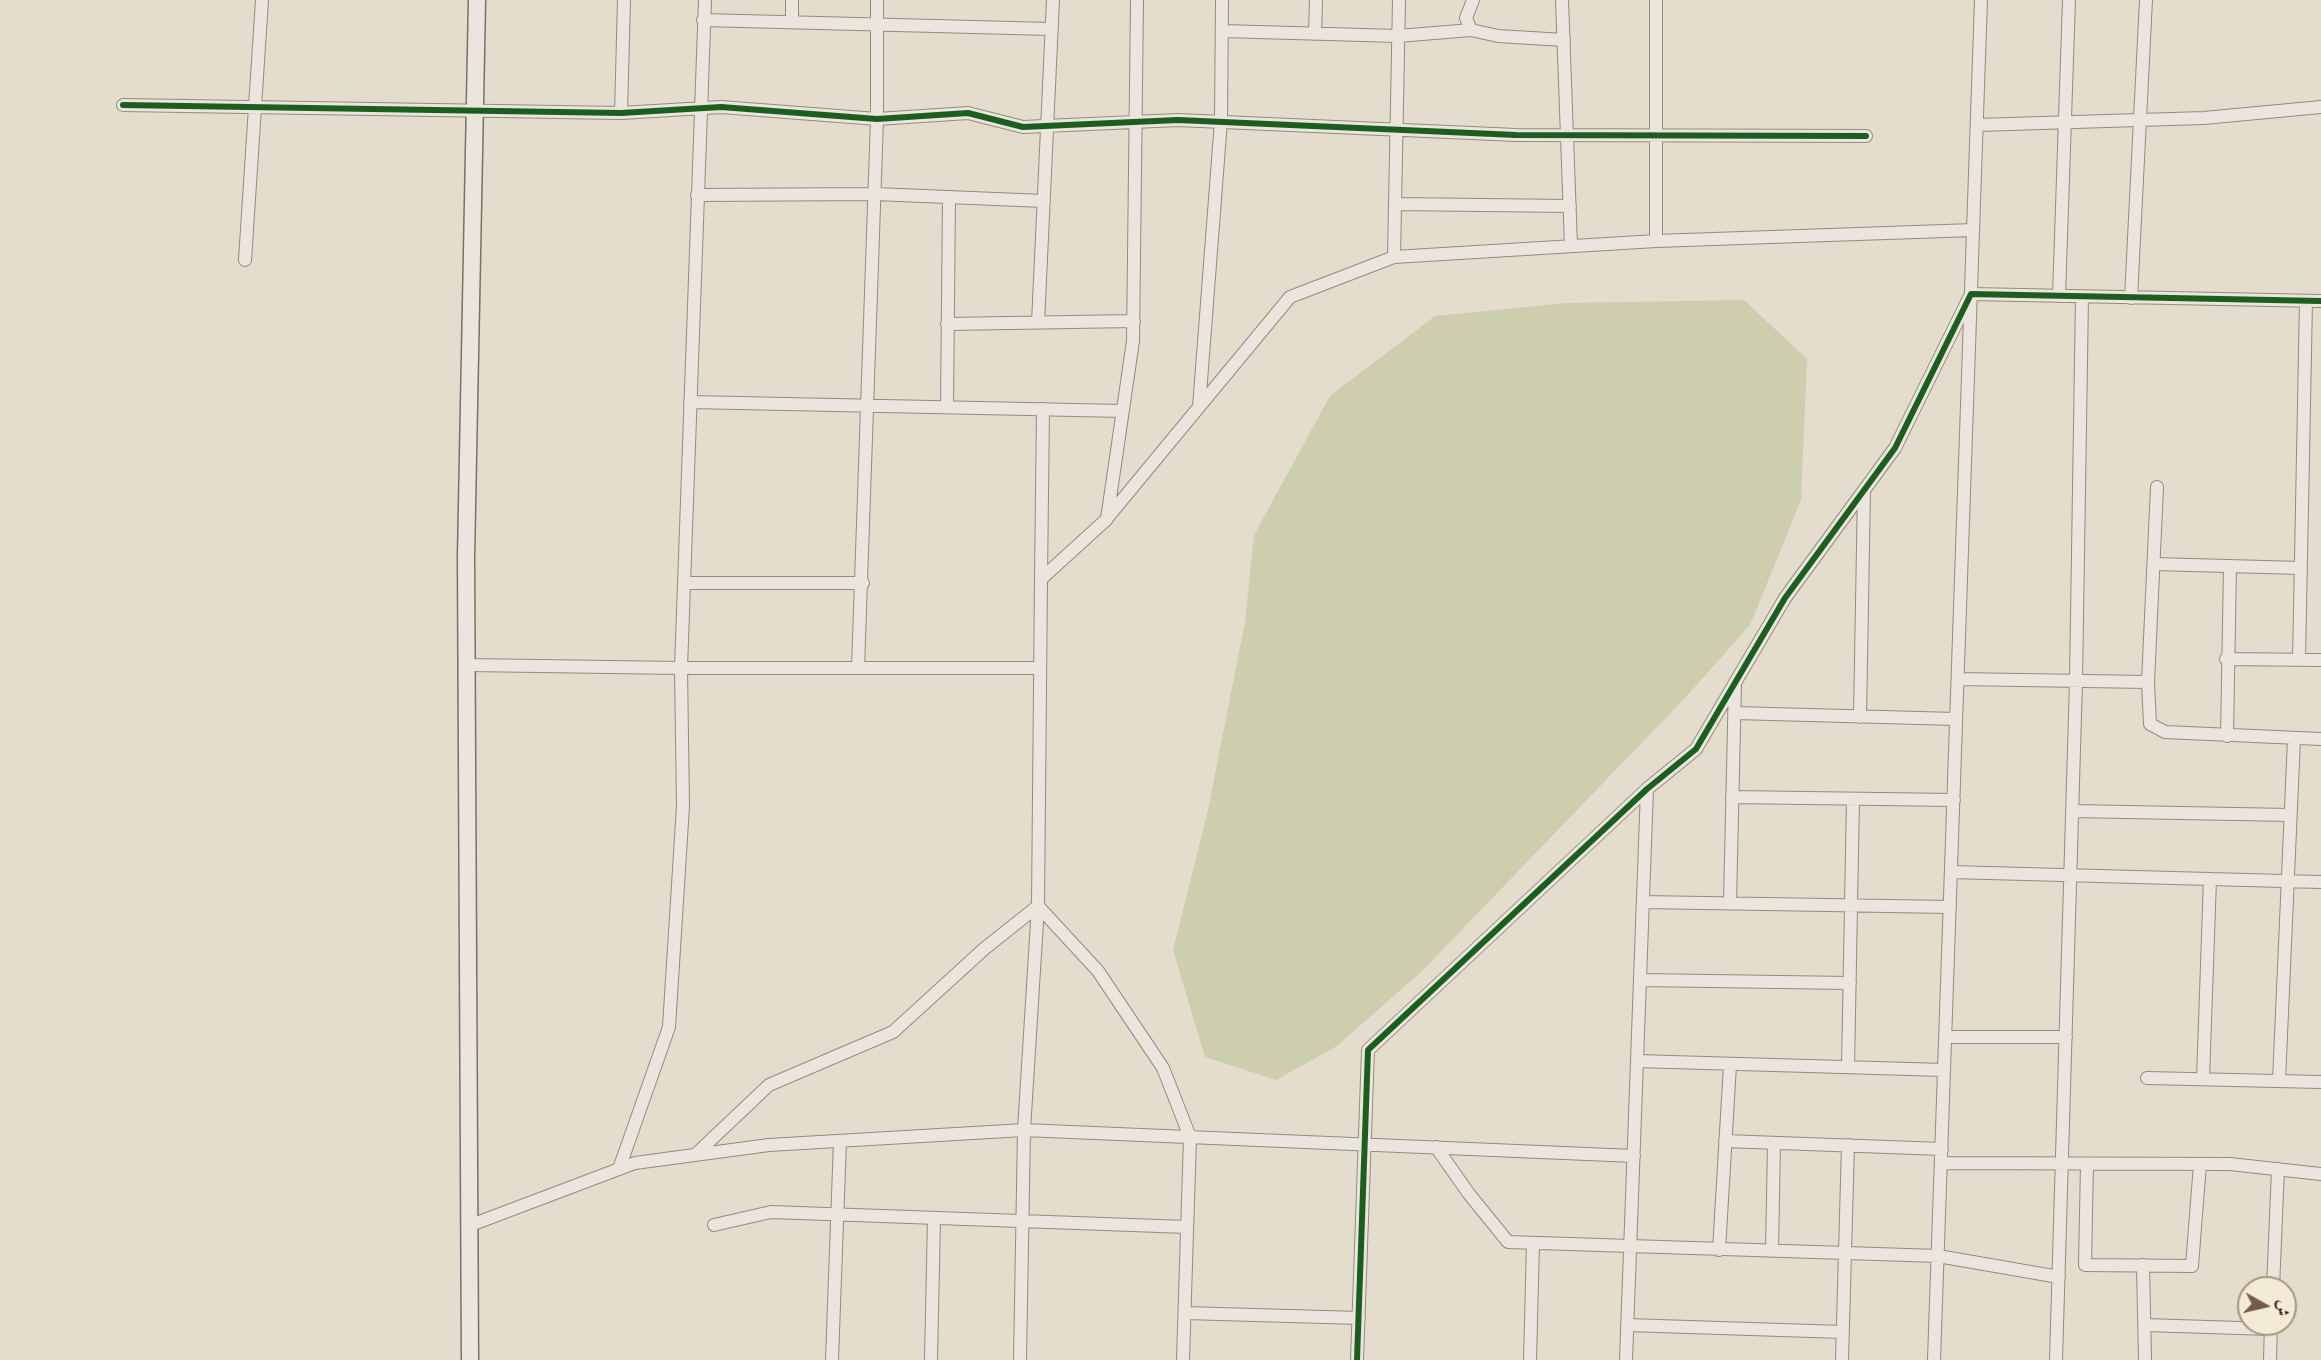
<!DOCTYPE html>
<meta charset="utf-8">
<style>
body{margin:0}
#map{position:relative;width:2321px;height:1360px;overflow:hidden;background:#e4dccc;font-family:"IM FELL Great Primer",Amiri,serif}
canvas{display:block}
.north{position:absolute;left:2237px;top:1276px;width:60px;height:60px;box-sizing:border-box;background:#f4ebd7;border:2px solid #a89581;border-radius:50%;rotate:98deg;font-size:16px;font-weight:700;line-height:24px;text-align:center;color:#351501}
.north::after{content:'';display:block;margin:auto;width:21px;height:27px;background:#725b48;clip-path:polygon(50% 0,100% 100%,50% 72%,0 100%)}
</style>
<div id="map">
<canvas width="2321" height="1360"></canvas>
<div class="north">ش</div>
</div>
<script>
const g = document.querySelector('canvas').getContext('2d');
g.lineJoin = 'round';
function fill(path, color) {
  g.fillStyle = color;
  g.fill(path, 'evenodd');
}
function strokePath(path, color, width, dash) {
  g.strokeStyle = color;
  g.lineWidth = width;
  g.lineCap = dash ? 'butt' : 'round';
  g.setLineDash(dash || []);
  g.stroke(path);
}
fill(new Path2D(`
 M1744,300L1807,359L1801,500L1750,625L1684,699L1423,970L1337,1046L1276,1080L1205,1057L1173,950L1208,810L1245,622L1254,535L1330,396L1435,316L1567,303Z`), '#cccead');
const minor = new Path2D(`
 M1562,0L1571,246
 M703,20L1051,29
 M792,22V0
 M1471,30L1466,18L1473,0
 M1222,31L1398,36L1471,30L1498,36L1564,40
 M1315,34L1316,0
 M123,105L621,113L721,107L877,119L968,113L1023,127L1178,120L1516,135L1866,136
 M621,113L624,0
 M1977,125L2204,118L2321,107
 M697,195L875,194L1044,201
 M1395,204L1570,206
 M1656,241V0
 M1394,257L1399,0
 M245,260L262,0
 M2059,296L2069,0
 M2131,298L2146,0
 M1038,323L1053,0
 M947,324L1134,321
 M690,402L1123,411
 M947,407L949,197
 M1199,407L1221,121L1222,0
 M2157,487L2148,682L2150,724L2165,732L2321,739
 M1108,517L1290,297L1394,257L1656,241L1973,230
 M2154,564L2301,568
 M1041,579L1043,409
 M684,583H863
 M2226,659L2321,660
 M2299,660L2306,301
 M467,665L681,668H1040
 M858,668L877,119V0
 M1958,679L2148,682
 M1735,713L1956,719
 M1860,717L1864,490
 M2227,736L2230,566
 M1732,797L1954,800
 M2072,811L2290,815
 M1951,872L2321,882
 M1643,902L1950,907
 M1730,903L1735,682
 M1640,980L1850,983
 M1945,1037H2066
 M1637,1061L1944,1070
 M1848,1067L1853,799
 M2147,1078L2321,1082
 M2203,1079L2210,879
 M2279,1081L2294,739
 M1725,1141L1942,1149
 M1436,1147L1469,1194L1508,1242L1938,1256L2059,1277
 M695,1155L769,1085L893,1032L984,949L1038,906L1098,971L1163,1068L1190,1137L1183,1360
 M1941,1163L2230,1164L2321,1174
 M2087,1164L2085,1265L2192,1266L2200,1164
 M619,1169L669,1027L683,806L681,668L705,0
 M471,1225L635,1163L769,1145L1024,1130L1634,1156
 M714,1225L771,1212L1187,1227
 M1719,1250L1730,1065
 M1772,1251L1774,1143
 M2143,1265L2145,1360
 M2273,1288L2278,1169
 M1185,1313L1359,1318
 M1627,1325L1843,1332
 M2145,1325L2271,1329
 M832,1360L840,1141
 M931,1360L934,1218
 M1020,1360L1024,1130L1038,906L1041,579L1107,519L1133,341L1137,0
 M1357,1360L1368,1050L1647,789L1696,749L1785,598L1895,448L1971,294L2321,301
 M1530,1360L1533,1243
 M1626,1360L1647,789
 M1842,1360L1848,1145
 M1934,1360L1981,0
 M2056,1360L2076,681L2082,297
 M2270,1360L2271,1324`);
const secondary = new Path2D(`
 M470,1360L466,557L477,0`);
strokePath(minor, '#948b80', 14);
strokePath(secondary, '#7a7166', 19);
strokePath(minor, '#eae5dd', 12);
strokePath(secondary, '#eae5dd', 16);
strokePath(new Path2D(`
 M123,105L621,113L721,107L877,119L968,113L1023,127L1178,120L1516,135L1866,136
 M1357,1360L1368,1050L1647,789L1696,749L1785,598L1895,448L1971,294L2321,301`), '#1b5e20', 6);
</script>
